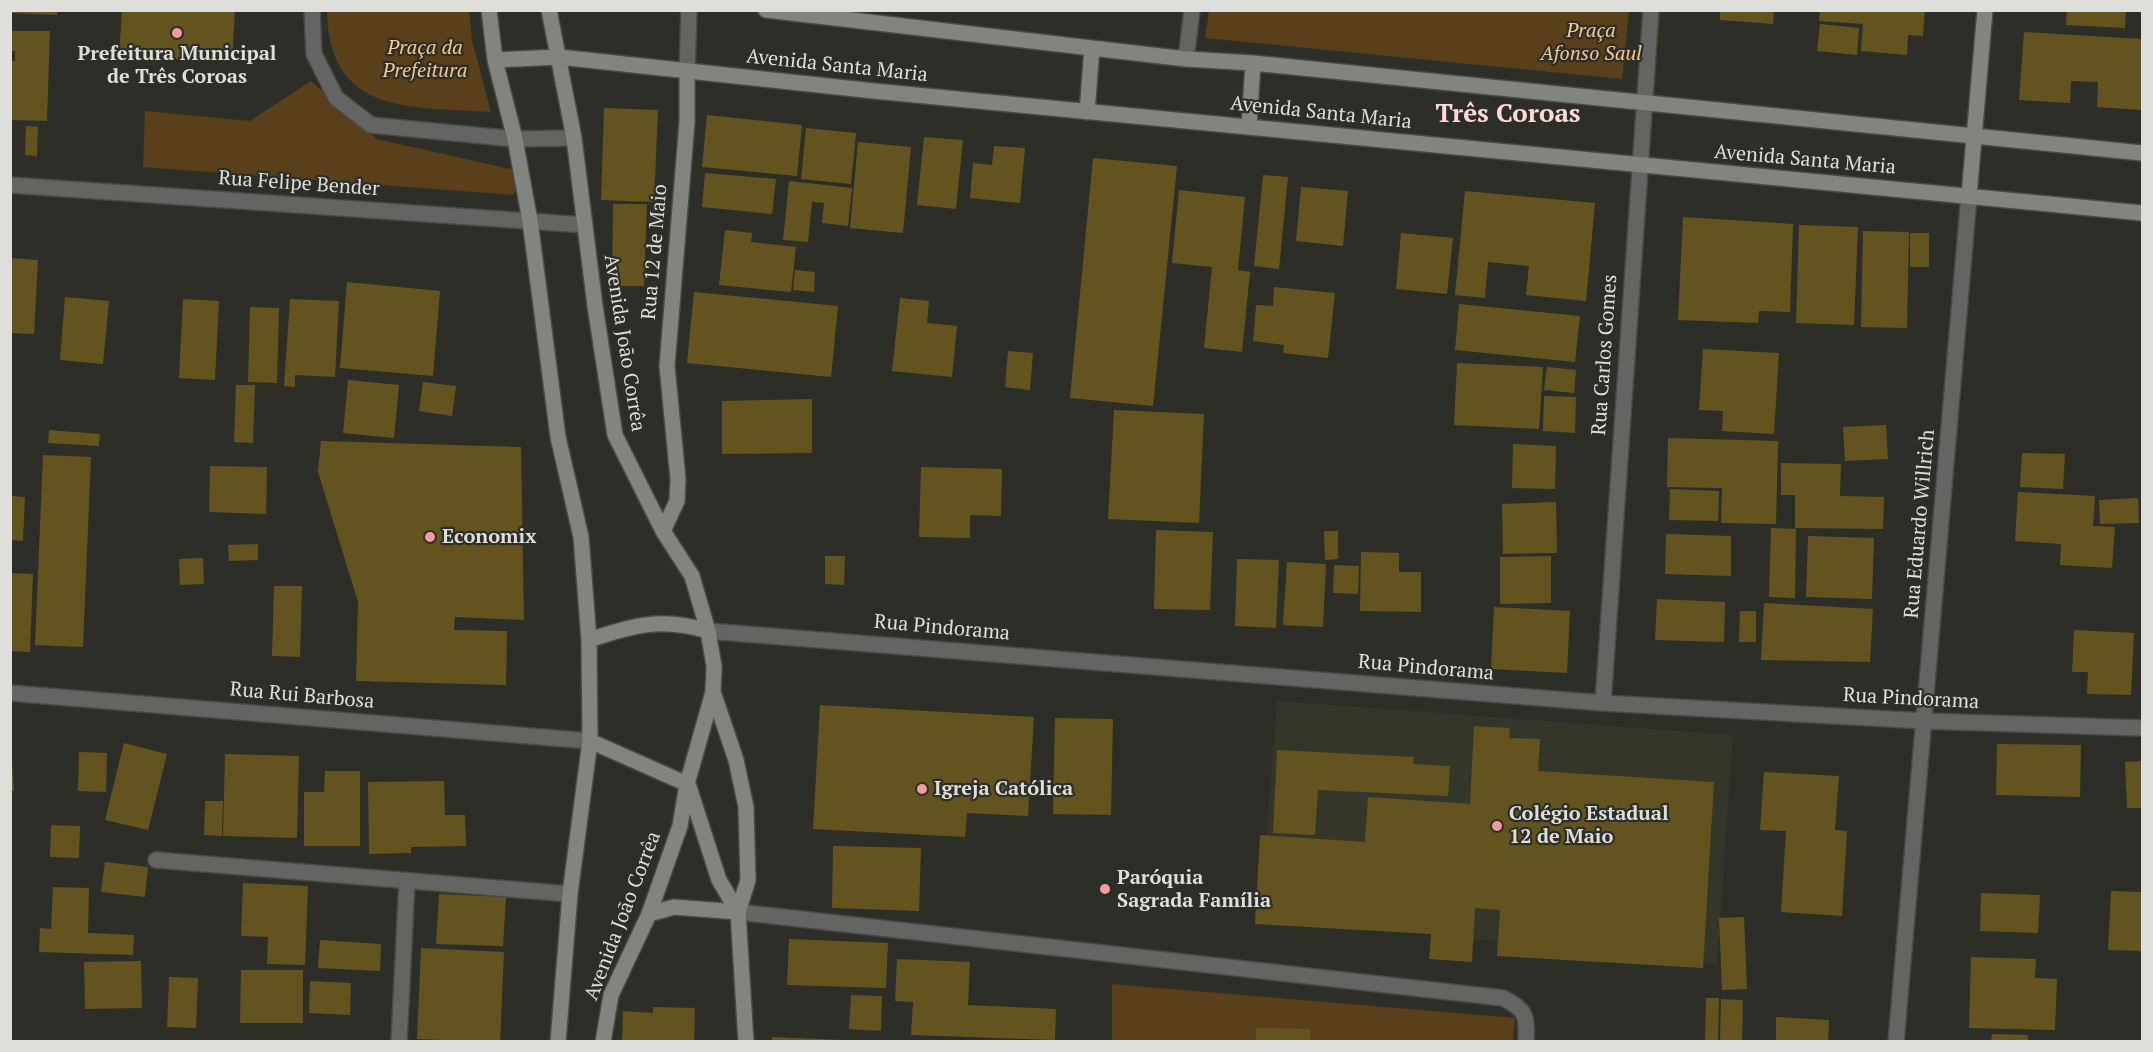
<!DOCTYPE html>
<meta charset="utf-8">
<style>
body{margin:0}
#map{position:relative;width:2153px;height:1052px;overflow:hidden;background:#2e2e29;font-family:"PT Serif",serif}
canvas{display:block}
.frame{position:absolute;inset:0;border:12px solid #dededb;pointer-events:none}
</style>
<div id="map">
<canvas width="2153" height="1052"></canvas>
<div class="frame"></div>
</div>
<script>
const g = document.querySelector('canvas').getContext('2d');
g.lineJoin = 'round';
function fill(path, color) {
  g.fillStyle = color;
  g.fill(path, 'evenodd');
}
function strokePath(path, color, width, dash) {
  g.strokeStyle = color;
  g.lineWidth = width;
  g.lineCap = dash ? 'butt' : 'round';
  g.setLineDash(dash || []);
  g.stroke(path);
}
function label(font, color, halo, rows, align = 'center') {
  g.font = font + ' "PT Serif",serif';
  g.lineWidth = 4.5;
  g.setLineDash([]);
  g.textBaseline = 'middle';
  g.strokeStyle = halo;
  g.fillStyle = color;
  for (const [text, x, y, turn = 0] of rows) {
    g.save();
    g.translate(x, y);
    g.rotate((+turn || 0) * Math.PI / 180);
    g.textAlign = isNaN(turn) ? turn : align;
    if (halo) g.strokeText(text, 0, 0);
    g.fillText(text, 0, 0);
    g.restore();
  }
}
fill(new Path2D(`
 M1277,701L1733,735L1717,965L1260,916Z`), '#35362a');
fill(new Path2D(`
 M327,11H469L472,40L491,112C412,107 329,116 327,11Z
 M1209,11V10L1629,11L1622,79L1205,38Z
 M311,81L377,139L519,171L514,195L143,167L145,111L250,121Z
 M1112,984L1515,1018L1513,1041L1112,1042Z`), '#593f1a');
fill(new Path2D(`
 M10,10H57V15L10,13Z
 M122,10H235L232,62L119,56Z
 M1720,10H1774L1773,24L1720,20Z
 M1820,10H1925L1923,36L1908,35L1907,55L1861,51L1863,24L1819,21Z
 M2067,10H2126L2125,28L2066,25Z
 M1820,24L1859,28L1857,55L1817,51Z
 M10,31H50L47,121L10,120V61H15V51H10Z
 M2024,32L2142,39V110L2097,107L2098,82L2071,81L2070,103L2019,100Z
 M604,108L658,110L654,202L601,200Z
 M707,115L802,125L797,176L702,167Z
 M26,126L38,127L37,156L25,155Z
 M806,128L856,133L851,184L801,179Z
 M924,137L963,140L956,209L917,205Z
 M858,142L911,147L903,233L850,228Z
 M994,146L1025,148L1020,203L970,198L973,163L992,165Z
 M1093,158L1177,166L1153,406L1070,398Z
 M705,173L776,179L772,214L702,207Z
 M1263,175L1288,177L1279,269L1254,266Z
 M789,181L852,188L848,226L822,223L824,203L812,202L808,242L783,240Z
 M1301,187L1348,191L1343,246L1296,241Z
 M1179,190L1245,197L1238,270L1250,272L1242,352L1204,348L1212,267L1172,263Z
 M1465,191L1595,203L1586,301L1526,295L1529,266L1488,262L1485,298L1455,295Z
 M613,204H647L644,286H612Z
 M1683,217L1793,224L1790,312L1759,311L1758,323L1678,320Z
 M1799,225L1858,227L1854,325L1796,323Z
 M725,230L752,233L751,242L796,247L791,292L719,285Z
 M1863,231L1909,232L1907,328L1861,327Z
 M1401,233L1453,238L1447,294L1396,289Z
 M1910,233H1929V267H1910Z
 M11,258L38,260L34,334L10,333Z
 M795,270L815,272L814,292L793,290Z
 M347,282L440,291L433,376L340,368Z
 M1274,287L1335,293L1328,358L1283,353L1284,345L1253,341L1256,305L1273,306Z
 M694,292L838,306L831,377L687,363Z
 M65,297L109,301L103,364L60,360Z
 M900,298L929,301L927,323L957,326L952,377L892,371Z
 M183,299L219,301L215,380L179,378Z
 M290,299L339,301L335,377L295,375V387L284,386Z
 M1459,304L1580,316L1575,362L1455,350Z
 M250,307L279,308L277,383L248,382Z
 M1703,349L1779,353L1774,434L1722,431L1723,411L1699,410Z
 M1008,351L1033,353L1030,390L1005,387Z
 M1457,363L1543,367L1539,429L1454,425Z
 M1547,367L1576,370L1574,393L1544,390Z
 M348,380L399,385L394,438L343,433Z
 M423,382L456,386L452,416L419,411Z
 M236,385H255L253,443L234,442Z
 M1544,396L1576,397L1575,433L1543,431Z
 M812,399V453L722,454V401Z
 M1114,410L1204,414L1199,523L1108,519Z
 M1886,425L1888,459L1845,461L1843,427Z
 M49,430L100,434L99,446L48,443Z
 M1668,438L1778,441L1776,524L1721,523L1722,488L1667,487Z
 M321,441L521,447L524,620L455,617L454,630L507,631L506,685L356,681L358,602L318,472Z
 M1513,444L1556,446L1555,489L1512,488Z
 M2022,453L2065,454L2063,489L2020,487Z
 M43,455L91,457L83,647L35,645Z
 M1781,463L1841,464L1840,496L1884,497L1883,529L1795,528V495H1781Z
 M210,466L267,467L266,514L209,512Z
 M921,467L1002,469L1001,516L970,515V538L919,537Z
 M1670,489L1719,491L1718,521L1669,520Z
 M2018,492L2095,496L2093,526L2115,527L2112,568L2060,565L2061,544L2015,541Z
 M10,496L25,497L23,541L10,540Z
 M2138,498L2139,523L2100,524L2099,500Z
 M1556,502L1557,553L1503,554L1502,504Z
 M1771,528L1796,529L1795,598L1769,597Z
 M1156,530L1213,532L1210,610L1154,609Z
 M1324,531H1338V559L1325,560Z
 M1666,534L1731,536V576L1665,574Z
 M1808,536L1874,538L1872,599L1806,597Z
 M258,544V560L229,561L228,545Z
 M1361,552L1399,553V572H1421V612L1360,611Z
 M825,556H845L844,585L825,584Z
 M1551,556V603L1500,604V557Z
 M203,558L204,584L180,585L179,559Z
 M1237,559L1279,560L1276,628L1235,626Z
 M1287,562L1326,564L1323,627L1283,625Z
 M1334,565L1359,566L1358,594L1333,593Z
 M10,573L33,574L30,652L10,651Z
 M274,586H302L300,657L272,656Z
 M1657,599L1725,602L1724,642L1655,640Z
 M1764,603L1873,609L1870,662L1761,660Z
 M1494,607L1570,611L1567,673L1491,669Z
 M1740,611H1756V642H1739Z
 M2074,630L2134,633L2131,695L2087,694L2088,672H2072Z
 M820,705L1034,717L1028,816L967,813L965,837L813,829Z
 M1055,718L1113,719L1111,815L1053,814Z
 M1474,726L1510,728L1509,738L1540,739L1538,771L1714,782L1703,968L1497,956L1500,910L1475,908L1472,962L1429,959L1431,934L1255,924L1260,835L1365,842L1368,797L1470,804Z
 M124,743L167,754L148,830L105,820Z
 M1997,744L2081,745L2080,797L1996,795Z
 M1277,750L1414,757L1413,764L1450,766L1448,796L1318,790L1315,835L1273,833Z
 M79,752L107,753L106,792L78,791Z
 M225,754L299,756L297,838L223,836Z
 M2142,761V808H2127L2125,762Z
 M10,762H12L14,791H10Z
 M325,771H360V846H304V792H324Z
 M1764,772L1839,776L1835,830L1847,831L1842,916L1781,912L1786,831L1760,830Z
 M444,781L445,815H465L466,846L411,847V853L369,854L368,782Z
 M205,801H223L222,836L204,835Z
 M51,825L80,826L79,858L50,857Z
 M833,846L921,848L919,911L832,908Z
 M105,862L148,867L145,897L101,892Z
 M243,883L308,886L305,965L267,964L268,937L241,936Z
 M53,887L89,888L88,933L134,935L133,955L39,952L40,928L51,929Z
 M2111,891L2142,892V951L2108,950Z
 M1981,893L2040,895L2038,933L1980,931Z
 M439,894L506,897L503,946L436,944Z
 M1744,917L1747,989L1722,990L1719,918Z
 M789,939L888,943L886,988L787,985Z
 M320,940L381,944L380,971L318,968Z
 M421,948L504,952L500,1042L417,1039Z
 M1971,957L2036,959L2035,978L2057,979L2055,1030L1969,1028Z
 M897,959L970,962L968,1005L1056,1009L1055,1040L911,1035L913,1002L895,1001Z
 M141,961L142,1008L85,1009L84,962Z
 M241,970H303V1023H240Z
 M169,977L198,978L196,1028L167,1027Z
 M310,981L351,983L350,1015L309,1013Z
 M851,995L882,996L881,1031L849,1029Z
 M1706,998H1719L1718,1042H1705Z
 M1721,999L1743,1000L1742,1042H1720Z
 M653,1007L695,1008L694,1042H622L623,1011L653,1013Z
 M1776,1017L1829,1020L1828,1042H1776Z
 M1256,1028L1310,1029V1042H1256Z
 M1992,1034L2028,1035V1042H1991Z
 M772,1037L843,1040V1042H772Z`), '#63541f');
const lane = new Path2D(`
 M312,10L314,54L336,98L371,125L515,139L574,138
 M399,1042L407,881`);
const street = new Path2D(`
 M1186,59L1192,10
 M687,73L689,10
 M10,185L585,225
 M708,631L1603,703L1924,721L2142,728
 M10,693L590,741
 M1603,703L1651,10
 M156,860L570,894
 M738,912L1503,998C1527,1010 1527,1016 1526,1042
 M1896,1042L1969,196`);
const secondary = new Path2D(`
 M489,10L495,60L515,139L530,221L558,437L581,537L589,640L590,741L570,894L558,1042
 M549,10L574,138L595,306L615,435L663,531L692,576L708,631L714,666L713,692L687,784L680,826L649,914L611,995L603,1042
 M766,10L1186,59L1253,63L2142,153
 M495,60L559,57L874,91L2142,213
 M1087,112L1092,48
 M1249,127L1253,63
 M1969,196L1985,10
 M663,531L677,501L678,479L667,366L687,122V73
 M589,640C634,625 661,617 708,631
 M713,692L736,760L746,807L748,880L738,912L746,1042
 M590,741L687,784
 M689,787L719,880L738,912
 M649,914L674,907L738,912`);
strokePath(lane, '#4a4a45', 18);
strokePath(street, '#4a4a45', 18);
strokePath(secondary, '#4a4a45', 18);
strokePath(lane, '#646563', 15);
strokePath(street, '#646563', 15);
strokePath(secondary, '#828480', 15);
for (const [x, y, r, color] of [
 [177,33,6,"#f49b9f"],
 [430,537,6,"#f49b9f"],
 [922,789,6,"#f49b9f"],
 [1497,826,6,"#f49b9f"],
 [1105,889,6,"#f49b9f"]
]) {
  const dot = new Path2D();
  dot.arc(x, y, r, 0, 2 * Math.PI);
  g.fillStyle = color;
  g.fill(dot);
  strokePath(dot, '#2e2e29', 2);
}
label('italic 20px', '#f5c78c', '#2e2e29', [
 ["Praça",1591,31],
 ["Afonso Saul",1591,54],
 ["Praça da",425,48],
 ["Prefeitura",425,71]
]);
label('bold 20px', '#dededb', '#2e2e29', [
 ["Prefeitura Municipal",177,54,"center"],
 ["de Três Coroas",177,77,"center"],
 ["Economix",442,537],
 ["Igreja Católica",934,789],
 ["Colégio Estadual",1509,814],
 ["12 de Maio",1509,837],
 ["Paróquia",1117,878],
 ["Sagrada Família",1117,901]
], 'left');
label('20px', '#dededb', '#2e2e29', [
 ["Avenida Santa Maria",837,66,6],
 ["Avenida Santa Maria",1321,113,6],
 ["Avenida Santa Maria",1805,160,5],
 ["Rua Felipe Bender",299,184,4],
 ["Rua 12 de Maio",655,252,-85],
 ["Avenida João Corrêa",624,343,81],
 ["Rua Carlos Gomes",1605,355,-86],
 ["Rua Eduardo Willrich",1920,524,-85],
 ["Rua Pindorama",942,628,5],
 ["Rua Pindorama",1426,668,5],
 ["Rua Rui Barbosa",302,696,5],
 ["Rua Pindorama",1911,699,3],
 ["Avenida João Corrêa",623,916,-69]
]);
label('bold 26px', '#fdd9da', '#2e2e29', [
 ["Três Coroas",1508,115]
]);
</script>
